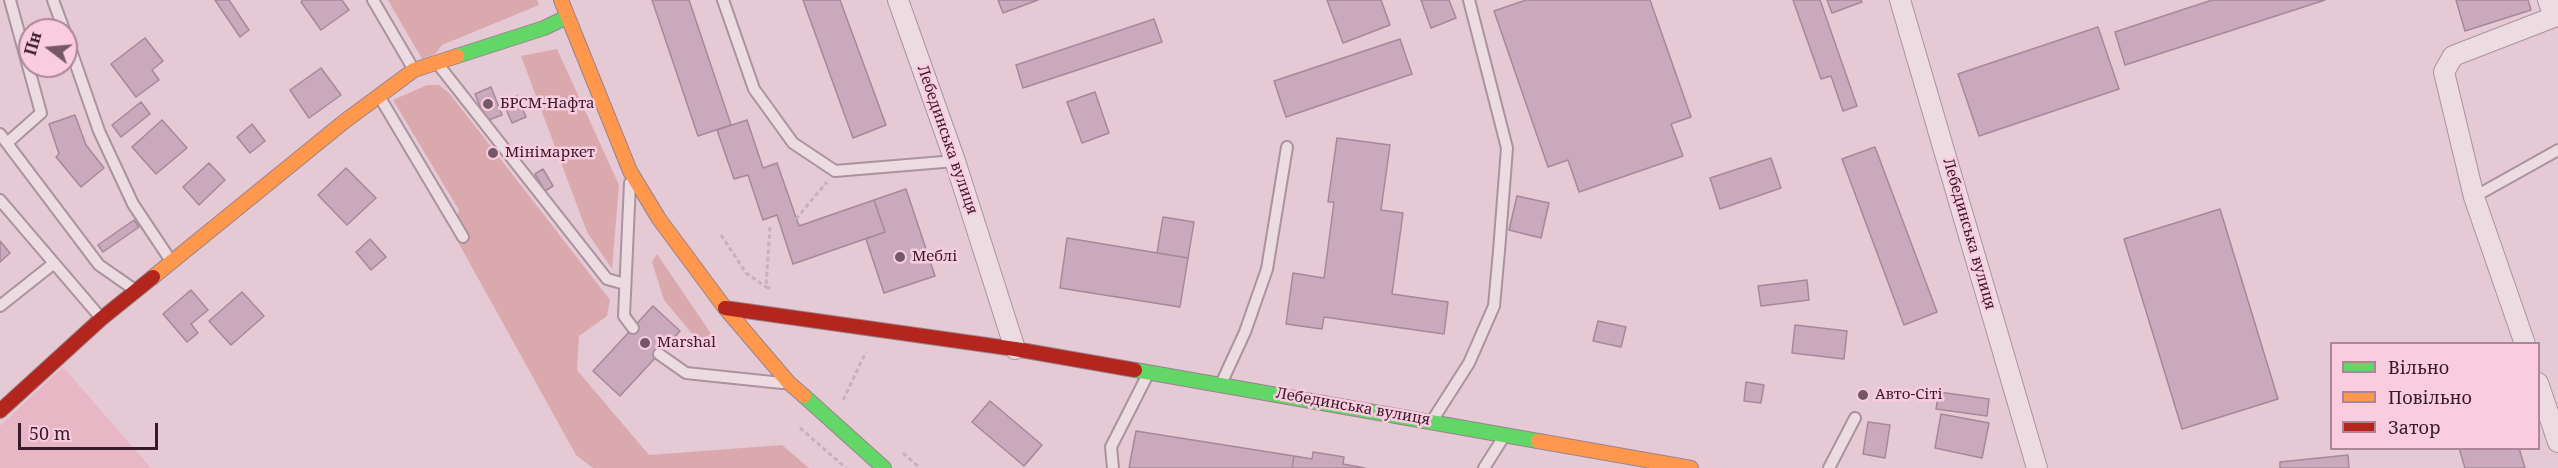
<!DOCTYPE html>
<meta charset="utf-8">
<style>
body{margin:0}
#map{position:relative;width:2558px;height:468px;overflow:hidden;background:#e5c9d4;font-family:"Noto Serif",serif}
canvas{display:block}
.legend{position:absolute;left:2330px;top:342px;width:210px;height:108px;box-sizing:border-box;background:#f9ccde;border:2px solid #ac8597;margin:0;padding:8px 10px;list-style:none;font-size:18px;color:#391a2d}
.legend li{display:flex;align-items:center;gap:12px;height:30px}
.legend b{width:30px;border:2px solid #ac8597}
.north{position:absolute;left:18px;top:18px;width:60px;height:60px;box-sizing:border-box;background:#f9ccde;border:2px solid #ac8597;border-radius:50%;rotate:286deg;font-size:16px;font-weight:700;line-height:24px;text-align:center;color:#391a2d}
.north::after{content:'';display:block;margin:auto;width:21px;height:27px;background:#755767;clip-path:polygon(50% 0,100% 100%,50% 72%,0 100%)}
.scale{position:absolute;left:18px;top:423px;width:140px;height:27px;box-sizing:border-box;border:3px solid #391a2d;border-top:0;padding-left:8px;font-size:18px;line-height:21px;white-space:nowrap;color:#391a2d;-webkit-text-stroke:4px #f9ccde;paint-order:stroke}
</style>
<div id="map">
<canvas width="2558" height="468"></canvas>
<ul class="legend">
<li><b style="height:8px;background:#63d668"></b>Вільно</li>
<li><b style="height:8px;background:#ff974d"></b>Повільно</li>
<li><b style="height:8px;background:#b3261e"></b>Затор</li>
</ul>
<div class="north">Пн</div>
<div class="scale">50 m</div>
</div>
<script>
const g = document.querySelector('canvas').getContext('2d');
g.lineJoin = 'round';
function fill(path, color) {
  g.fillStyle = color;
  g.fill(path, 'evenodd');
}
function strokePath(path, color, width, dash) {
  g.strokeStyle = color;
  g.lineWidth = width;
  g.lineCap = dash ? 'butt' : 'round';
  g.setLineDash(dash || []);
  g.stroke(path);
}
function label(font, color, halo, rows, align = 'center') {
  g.font = font + ' "Noto Serif",serif';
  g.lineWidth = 5;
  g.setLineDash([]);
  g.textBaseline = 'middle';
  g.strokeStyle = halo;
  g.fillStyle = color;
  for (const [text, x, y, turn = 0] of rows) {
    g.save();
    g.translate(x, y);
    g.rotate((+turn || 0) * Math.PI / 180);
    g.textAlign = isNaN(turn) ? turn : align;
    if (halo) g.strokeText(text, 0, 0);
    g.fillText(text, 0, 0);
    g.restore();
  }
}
fill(new Path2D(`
 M63,367L151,468H0V426Z`), '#e7b7c6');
fill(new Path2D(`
 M388,0H537L539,5L442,45L435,54L422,59Z
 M557,49L619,185L612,269L587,232L521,56Z
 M427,85H439L450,94L610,300L607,316L579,336L577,370L649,455L782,445L809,468H593L576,455L453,233L459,210L393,100Z
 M657,254L710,332L712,337L707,343L699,342L664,300L652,262Z`), '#daa9ae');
const building = new Path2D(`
 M215,0H229L249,30L240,37Z
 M303,0H342L349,10L321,30L301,2Z
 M652,0H689L731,125L698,136Z
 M803,0H840L886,125L853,138Z
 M998,0H1038L1003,13Z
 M1327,0H1381L1390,25L1343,43Z
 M1421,0H1449L1456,18L1431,28Z
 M1526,0H1650L1691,117L1671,124L1683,156L1579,192L1568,160L1548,167L1494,11Z
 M1793,0H1820L1857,106L1843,111L1831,76L1821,79Z
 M1827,0H1861L1862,2L1832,13Z
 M2212,0H2325L2125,65L2115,32Z
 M2456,0H2528L2531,10L2465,31Z
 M1154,19L1162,42L1023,88L1016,65Z
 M2098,27L2119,89L1979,136L1958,74Z
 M145,38L163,61L152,70L159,80L136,97L111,64Z
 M1400,39L1412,74L1286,117L1274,81Z
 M321,68L341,95L309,118L290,90Z
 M491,87L502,115L486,121L475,94Z
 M1095,92L1109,133L1082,143L1067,102Z
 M517,96L526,117L512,123L503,102Z
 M141,102L150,114L121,137L112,125Z
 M75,115L86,145L104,168L81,187L56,157L59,154L49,124Z
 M162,120L187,148L156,174L132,147Z
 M747,120L763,168L777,163L799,226L874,200L885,232L793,264L777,215L763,220L748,175L734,179L717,130Z
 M252,124L265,141L250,153L237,137Z
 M1337,138L1390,145L1381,210L1403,213L1392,294L1448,302L1444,334L1324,317L1322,329L1286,324L1293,273L1324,278L1334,202H1328Z
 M1875,147L1937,312L1904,325L1842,159Z
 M1771,158L1781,188L1720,209L1710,178Z
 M209,163L225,180L199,205L183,187Z
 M346,168L376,198L347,225L318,195Z
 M543,169L553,186L545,191L535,174Z
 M906,189L935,276L884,293L866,239L885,232L874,200Z
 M1517,196L1549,203L1541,238L1509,230Z
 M2220,209L2278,399L2182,429L2124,239Z
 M1163,217L1194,222L1188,258L1157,253Z
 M134,220L139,227L103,252L98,245Z
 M1067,238L1188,258L1180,307L1060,288Z
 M370,239L386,257L371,270L356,252Z
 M0,241L10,253L0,262Z
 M1807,280L1809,300L1761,306L1758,286Z
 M191,290L208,310L191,324L198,333L187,342L163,314Z
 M242,292L264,316L231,345L209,321Z
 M653,306L680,331L620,396L593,371Z
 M1598,321L1626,327L1621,347L1593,341Z
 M1795,325L1847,331L1844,359L1792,353Z
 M1746,382L1764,385L1761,403L1744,401Z
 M1939,392L1989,399L1987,416L1936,409Z
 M990,401L1042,445L1024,466L972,422Z
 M1941,414L1989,423L1982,458L1935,448Z
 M1868,422L1890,425L1885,458L1863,454Z
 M1136,431L1294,456L1292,468H1129Z
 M2459,448H2519L2525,468H2465Z
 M1313,452L1344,457L1343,464L1365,468H1292L1294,456L1312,459Z
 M2348,455L2349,468H2280V462Z`);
fill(building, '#caa9bc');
strokePath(building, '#a58899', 1.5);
const lane = new Path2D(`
 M53,0L64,30
 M373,0L414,70
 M723,0L754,89L793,143L835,171L955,161
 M66,36L99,131L133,204L171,261
 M437,63L607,279L625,284
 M379,96L463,237
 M0,134L99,265L135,290
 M7,143L41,113L10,0
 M630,183L624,316L633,328
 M2474,197L2558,150
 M0,200L101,318
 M0,306L53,264
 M659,354L686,373L782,383
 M1221,384L1245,332L1267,269L1287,147
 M1432,421L1469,363L1494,306L1499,251L1507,148L1469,0
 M1113,468L1111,447L1148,374
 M1484,468L1503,438
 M1829,468L1855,418`);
const street = new Path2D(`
 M898,0L955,161L1015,349
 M1900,0L2037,468
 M2525,344L2474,197L2444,72L2453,56L2554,17L2548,0
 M2538,383L2558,442`);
const fast = new Path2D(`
 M457,56L544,28L567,17
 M1135,370L1538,441
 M804,396L884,468`);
const slow = new Path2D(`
 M561,0L630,171L659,219L725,308L789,383L804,396
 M153,277L345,121L414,70L457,56
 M1538,441L1691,468`);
const jam = new Path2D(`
 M725,308L1015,349L1135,370
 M0,411L101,319L153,277`);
strokePath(lane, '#aa939e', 14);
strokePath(street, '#aa939e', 22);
strokePath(fast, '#99838e', 16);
strokePath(slow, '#99838e', 16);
strokePath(jam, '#99838e', 16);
strokePath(new Path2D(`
 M796,219L827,182
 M770,227L766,287L772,289
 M721,235L746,273L766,287
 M843,400L866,352
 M800,428L846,468
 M903,453L918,466`), '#c5b2ba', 3, [4.5, 3]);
strokePath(lane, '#eddbe2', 10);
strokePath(street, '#eddbe2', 20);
strokePath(fast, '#63d668', 14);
strokePath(slow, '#ff974d', 14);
strokePath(jam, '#b3261e', 14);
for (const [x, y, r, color] of [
 [488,104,6,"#755767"],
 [493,153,6,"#755767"],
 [900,257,6,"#755767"],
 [645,343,6,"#755767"],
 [1863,395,6,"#755767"]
]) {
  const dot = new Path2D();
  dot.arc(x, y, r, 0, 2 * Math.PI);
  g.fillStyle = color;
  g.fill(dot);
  strokePath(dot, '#f9ccde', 2);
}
label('15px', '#391a2d', '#f9ccde', [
 ["БРСМ-Нафта",500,104],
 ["Мінімаркет",505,153],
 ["Меблі",912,257],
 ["Marshal",657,343],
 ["Авто-Сіті",1875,395]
], 'left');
label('15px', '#391a2d', '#f9ccde', [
 ["Лебединська вулиця",947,140,71],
 ["Лебединська вулиця",1969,234,74],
 ["Лебединська вулиця",1353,407,10]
]);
</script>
